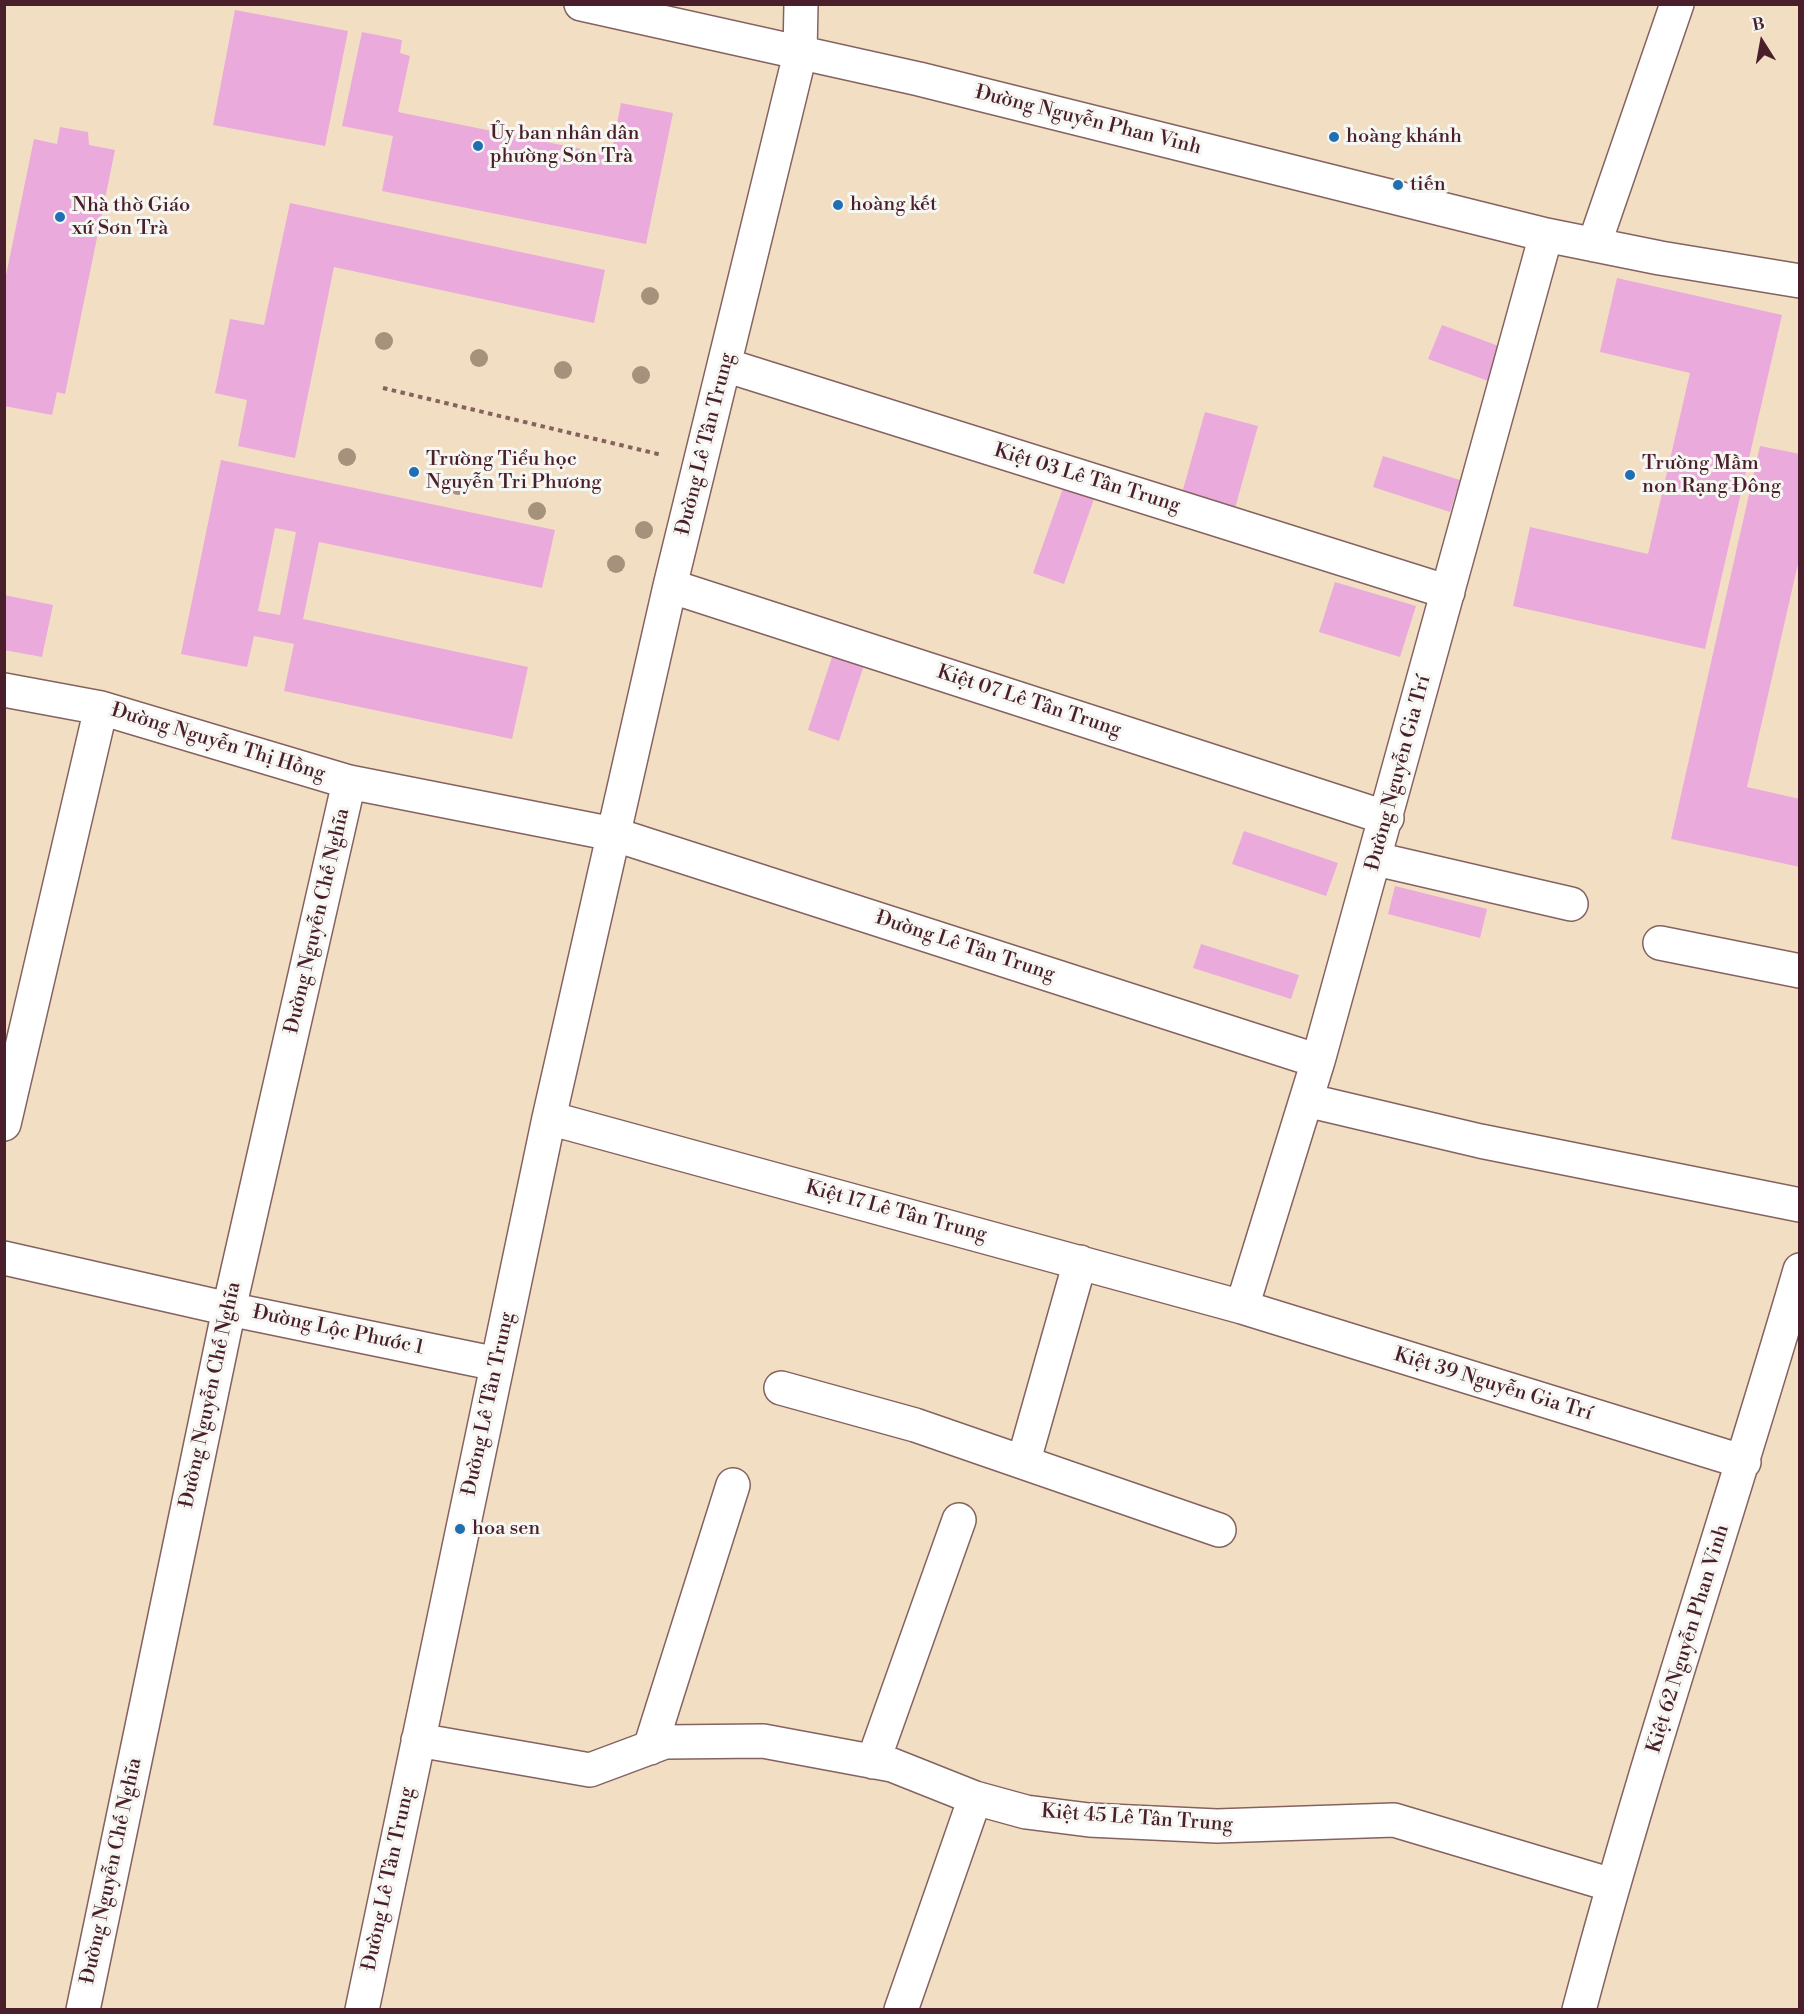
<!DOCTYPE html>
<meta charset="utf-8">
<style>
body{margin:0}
#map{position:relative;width:1804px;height:2014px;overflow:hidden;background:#f2dfc3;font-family:"Libre Bodoni",serif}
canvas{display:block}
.frame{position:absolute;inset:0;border:6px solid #4a1f2b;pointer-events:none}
.north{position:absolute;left:1732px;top:12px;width:60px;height:60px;-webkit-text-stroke:4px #f6f6f2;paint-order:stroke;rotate:349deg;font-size:16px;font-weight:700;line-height:24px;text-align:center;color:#4a1f2b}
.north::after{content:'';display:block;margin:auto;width:21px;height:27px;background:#4a1f2b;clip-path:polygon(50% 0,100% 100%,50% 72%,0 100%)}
</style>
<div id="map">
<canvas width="1804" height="2014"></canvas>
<div class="frame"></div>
<div class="north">B</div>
</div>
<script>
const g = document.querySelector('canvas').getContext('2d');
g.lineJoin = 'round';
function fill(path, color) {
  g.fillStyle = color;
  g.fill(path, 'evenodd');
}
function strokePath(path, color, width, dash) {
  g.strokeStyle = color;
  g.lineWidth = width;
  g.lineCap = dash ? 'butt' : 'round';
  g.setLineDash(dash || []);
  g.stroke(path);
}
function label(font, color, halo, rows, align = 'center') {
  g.font = font + ' "Libre Bodoni",serif';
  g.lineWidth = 6;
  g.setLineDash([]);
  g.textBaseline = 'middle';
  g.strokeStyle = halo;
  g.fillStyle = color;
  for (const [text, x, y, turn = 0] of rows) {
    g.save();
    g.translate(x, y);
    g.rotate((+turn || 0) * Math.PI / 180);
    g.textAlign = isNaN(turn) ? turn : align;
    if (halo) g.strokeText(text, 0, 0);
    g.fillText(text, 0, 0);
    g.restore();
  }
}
fill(new Path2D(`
 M235,10L348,31L325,146L213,125Z
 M362,32L402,40L400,53L410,56L398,112L611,155L621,103L673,113L646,244L382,191L393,136L342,126Z
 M60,127L88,132L89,145L115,150L65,394L57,392L52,415L4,406V285L34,139L57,144Z
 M290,203L605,270L594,323L334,267L295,458L238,446L247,400L215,393L230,319L264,325Z
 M1617,278L1782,315L1705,649L1513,606L1530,527L1648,554L1690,373L1600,352Z
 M1442,325L1504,348L1491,382L1428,359Z
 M1205,412L1258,426L1235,508L1182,493Z
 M1760,446L1800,454V555L1747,787L1800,799V867L1671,839Z
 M1383,456L1460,480L1450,512L1373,487Z
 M221,460L555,530L542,588L319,542L303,619L528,667L512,739L284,691L294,644L254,636L247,667L181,654ZM275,528L296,532L280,615L258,611Z
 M1063,488L1094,499L1064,584L1033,573Z
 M1335,582L1416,606L1400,657L1319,632Z
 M4,595L53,605L42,657L4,650Z
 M833,654L864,665L839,741L808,730Z
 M1244,831L1338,863L1326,896L1232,864Z
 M1395,886L1487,909L1480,938L1388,914Z
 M1201,944L1299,975L1291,999L1193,968Z`), '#eaaadb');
const minor = new Path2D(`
 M581,4L919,79L1546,235L1660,258L1800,281
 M1594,245L1677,4
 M725,365L1448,592
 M670,586L1387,818
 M4,690L101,708L349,782L613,834L1318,1061
 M1376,859L1571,904
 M1660,943L1800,971
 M1306,1100L1480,1141L1800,1205
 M549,1118L1242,1307L1744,1462
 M4,1124L101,708
 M4,1258L229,1309L497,1364
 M1242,1307L1318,1061L1546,235
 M781,1388L915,1425L1219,1530
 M1024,1460L1080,1262
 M418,1740L590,1770L665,1742L763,1741L892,1765L975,1798L1026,1812L1089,1820L1217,1826L1394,1820L1612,1885
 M650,1748L733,1485
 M873,1762L959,1520
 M83,2010L229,1309L349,782
 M362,2010L549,1118L670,586L800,54L801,4
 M901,2010L975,1798
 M1579,2010C1645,1761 1728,1517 1800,1270`);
strokePath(minor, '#856260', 36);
strokePath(new Path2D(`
 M383,388L662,455`), '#856260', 4, [4.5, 4.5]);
strokePath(minor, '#fff', 33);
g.fillStyle = '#a6927c';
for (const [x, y] of [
 [650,296],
 [384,341],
 [479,358],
 [563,370],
 [641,375],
 [347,457],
 [458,486],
 [537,511],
 [644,530],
 [616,564]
]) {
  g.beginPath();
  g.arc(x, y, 9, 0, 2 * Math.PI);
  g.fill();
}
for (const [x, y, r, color] of [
 [1334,137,6,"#1f6fb2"],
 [478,146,6,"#1f6fb2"],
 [1398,185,6,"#1f6fb2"],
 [838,205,6,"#1f6fb2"],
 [60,217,6,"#1f6fb2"],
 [414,472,6,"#1f6fb2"],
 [1630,475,6,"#1f6fb2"],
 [460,1529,6,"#1f6fb2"]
]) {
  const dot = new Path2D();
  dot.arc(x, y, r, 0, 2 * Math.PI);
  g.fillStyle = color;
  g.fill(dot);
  strokePath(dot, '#f6f6f2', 2);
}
label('20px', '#4a1f2b', '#f6f6f2', [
 ["Đường Nguyễn Phan Vinh",1088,121,14],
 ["Đường Lê Tân Trung",706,444,-76],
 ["Kiệt 03 Lê Tân Trung",1087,479,17],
 ["Kiệt 07 Lê Tân Trung",1029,702,18],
 ["Đường Nguyễn Thị Hồng",218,743,17],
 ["Đường Nguyễn Gia Trí",1399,773,-75],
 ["Đường Nguyễn Chế Nghĩa",318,921,-77],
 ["Đường Lê Tân Trung",965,947,18],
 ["Kiệt 17 Lê Tân Trung",896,1212,15],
 ["Đường Lộc Phước 1",338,1331,12],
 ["Kiệt 39 Nguyễn Gia Trí",1493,1385,17],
 ["Đường Nguyễn Chế Nghĩa",211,1395,-78],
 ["Đường Lê Tân Trung",489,1404,-78],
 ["Kiệt 62 Nguyễn Phan Vinh",1689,1639,-73],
 ["Kiệt 45 Lê Tân Trung",1137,1819,4],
 ["Đường Nguyễn Chế Nghĩa",112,1871,-78],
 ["Đường Lê Tân Trung",389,1879,-78]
]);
label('20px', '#4a1f2b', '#f6f6f2', [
 ["Ủy ban nhân dân",490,134],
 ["phường Sơn Trà",490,157],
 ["hoàng khánh",1346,137],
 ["tiến",1410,185],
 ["hoàng kết",850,205],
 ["Nhà thờ Giáo",72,206],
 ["xứ Sơn Trà",72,229],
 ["Trường Tiểu học",426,460],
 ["Nguyễn Tri Phương",426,483],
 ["Trường Mầm",1642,464],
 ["non Rạng Đông",1642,487],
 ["hoa sen",472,1529]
], 'left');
</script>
